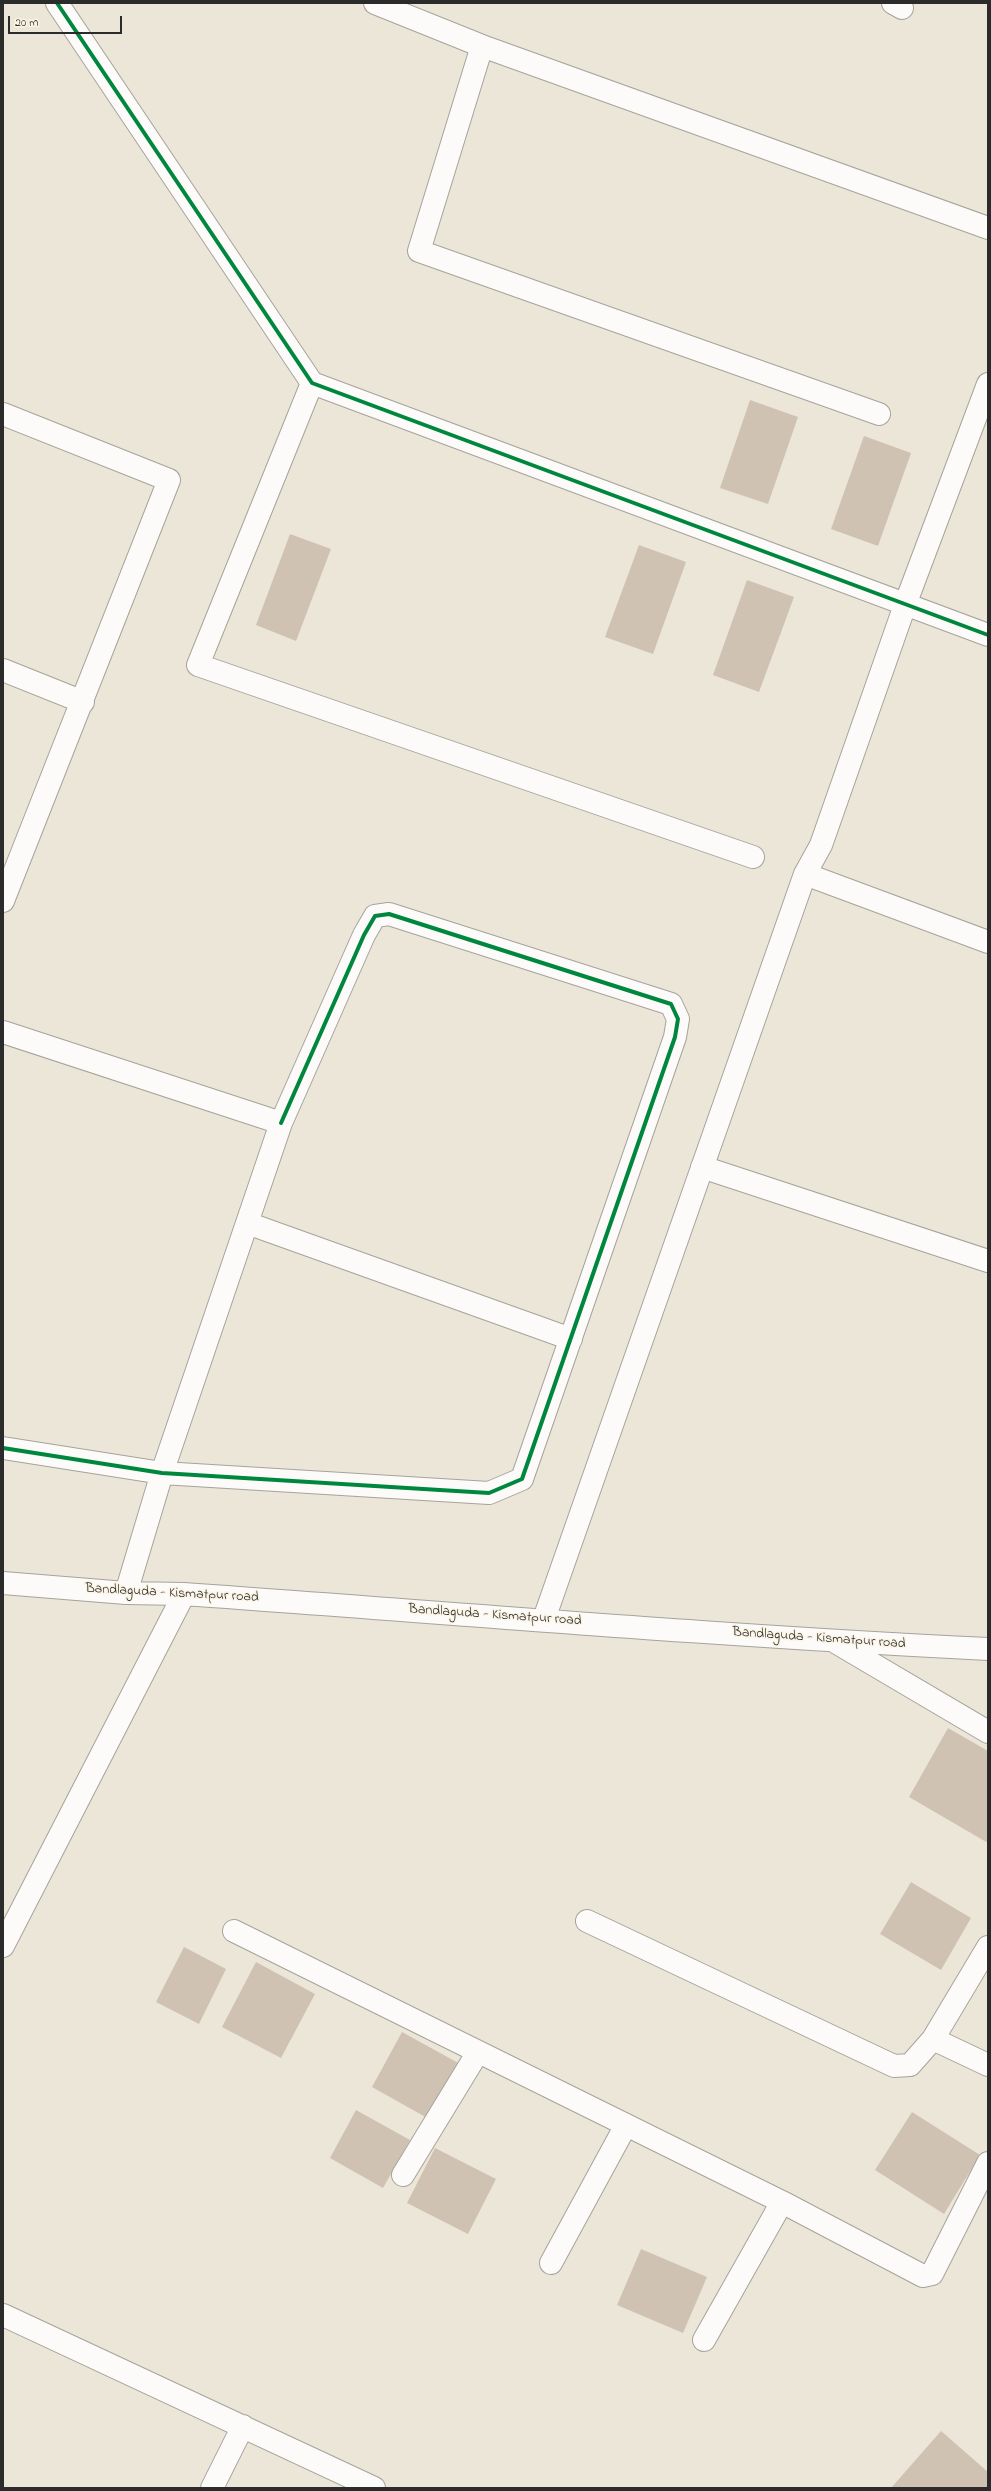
<!DOCTYPE html>
<style>
body{margin:0}
#map{position:relative;width:991px;height:2491px;overflow:hidden;background:#ebe6d8;font-family:"Indie Flower",sans-serif}
canvas{display:block}
.frame{position:absolute;inset:0;border:4px solid #2b2b2b;pointer-events:none}
.scale{position:absolute;left:8px;top:16px;width:114px;height:18px;box-sizing:border-box;border:2px solid #2b2b2b;border-top:0;padding-left:5px;font-size:12px;line-height:14px;white-space:nowrap;color:#2b2b2b;-webkit-text-stroke:3px #fcf5e5;paint-order:stroke}
</style>
<div id="map">
<canvas width="991" height="2491"></canvas>
<div class="frame"></div>
<div class="scale">20 m</div>
</div>
<script>
const g = document.querySelector('canvas').getContext('2d');
g.lineJoin = 'round';
function fill(path, color) {
  g.fillStyle = color;
  g.fill(path, 'evenodd');
}
function strokePath(path, color, width, dash) {
  g.strokeStyle = color;
  g.lineWidth = width;
  g.lineCap = dash ? 'butt' : 'round';
  g.setLineDash(dash || []);
  g.stroke(path);
}
function label(font, color, halo, rows, align = 'center') {
  g.font = font + ' "Indie Flower",sans-serif';
  g.lineWidth = 3;
  g.setLineDash([]);
  g.textBaseline = 'middle';
  g.strokeStyle = halo;
  g.fillStyle = color;
  for (const [text, x, y, turn = 0] of rows) {
    g.save();
    g.translate(x, y);
    g.rotate((+turn || 0) * Math.PI / 180);
    g.textAlign = isNaN(turn) ? turn : align;
    if (halo) g.strokeText(text, 0, 0);
    g.fillText(text, 0, 0);
    g.restore();
  }
}
fill(new Path2D(`
 M750,400L798,417L768,504L720,488Z
 M864,436L911,453L878,546L831,529Z
 M290,534L331,549L296,641L256,625Z
 M639,545L686,562L653,654L605,637Z
 M747,580L794,597L759,692L713,675Z
 M948,1728L988,1751V1843L909,1797Z
 M911,1882L971,1918L941,1970L880,1934Z
 M184,1947L226,1969L199,2024L156,2002Z
 M256,1962L315,1994L281,2058L222,2027Z
 M402,2032L460,2064L429,2119L372,2087Z
 M356,2110L410,2140L383,2188L330,2158Z
 M912,2112L980,2155L944,2214L875,2170Z
 M435,2148L496,2179L468,2234L407,2203Z
 M641,2249L707,2277L683,2333L617,2305Z
 M941,2431L988,2472V2488H891Z`), '#d0c2b3');
const minor = new Path2D(`
 M57,3L312,383L988,635
 M375,3L482,46L988,228
 M893,3L902,8
 M482,46L419,251L879,414
 M312,383L198,665L753,857
 M3,414L169,480L3,901
 M3,670L83,702
 M805,874L988,942
 M3,1032L281,1123L162,1473L126,1593
 M702,1167L988,1261
 M247,1223L571,1339
 M3,1448L162,1473L489,1493L522,1479L675,1037L678,1019L671,1004L389,914L375,916L364,935L281,1123
 M3,1583L126,1593L184,1594C452,1613 720,1636 988,1649
 M544,1619L805,874L821,845L905,605L988,384
 M837,1643L988,1732
 M587,1921L894,2066L910,2065L933,2039
 M234,1931L782,2202L923,2276L932,2274L988,2163
 M3,1946L184,1594
 M988,1947L933,2039L988,2065
 M403,2175L478,2052
 M551,2263L626,2125
 M3,2315L374,2488
 M704,2340L782,2202
 M212,2488L243,2426`);
strokePath(minor, '#a6a39b', 24);
strokePath(minor, '#fcfbf9', 22);
strokePath(new Path2D(`
 M57,3L312,383L988,635
 M3,1448L162,1473L489,1493L522,1479L675,1037L678,1019L671,1004L389,914L375,916L364,935L281,1123`), '#00873e', 4);
label('14px', '#2b2b2b', '#fcf5e5', [
 ["Bandlaguda - Kismatpur road",172,1594,3],
 ["Bandlaguda - Kismatpur road",495,1616,4],
 ["Bandlaguda - Kismatpur road",819,1639,4]
]);
</script>
